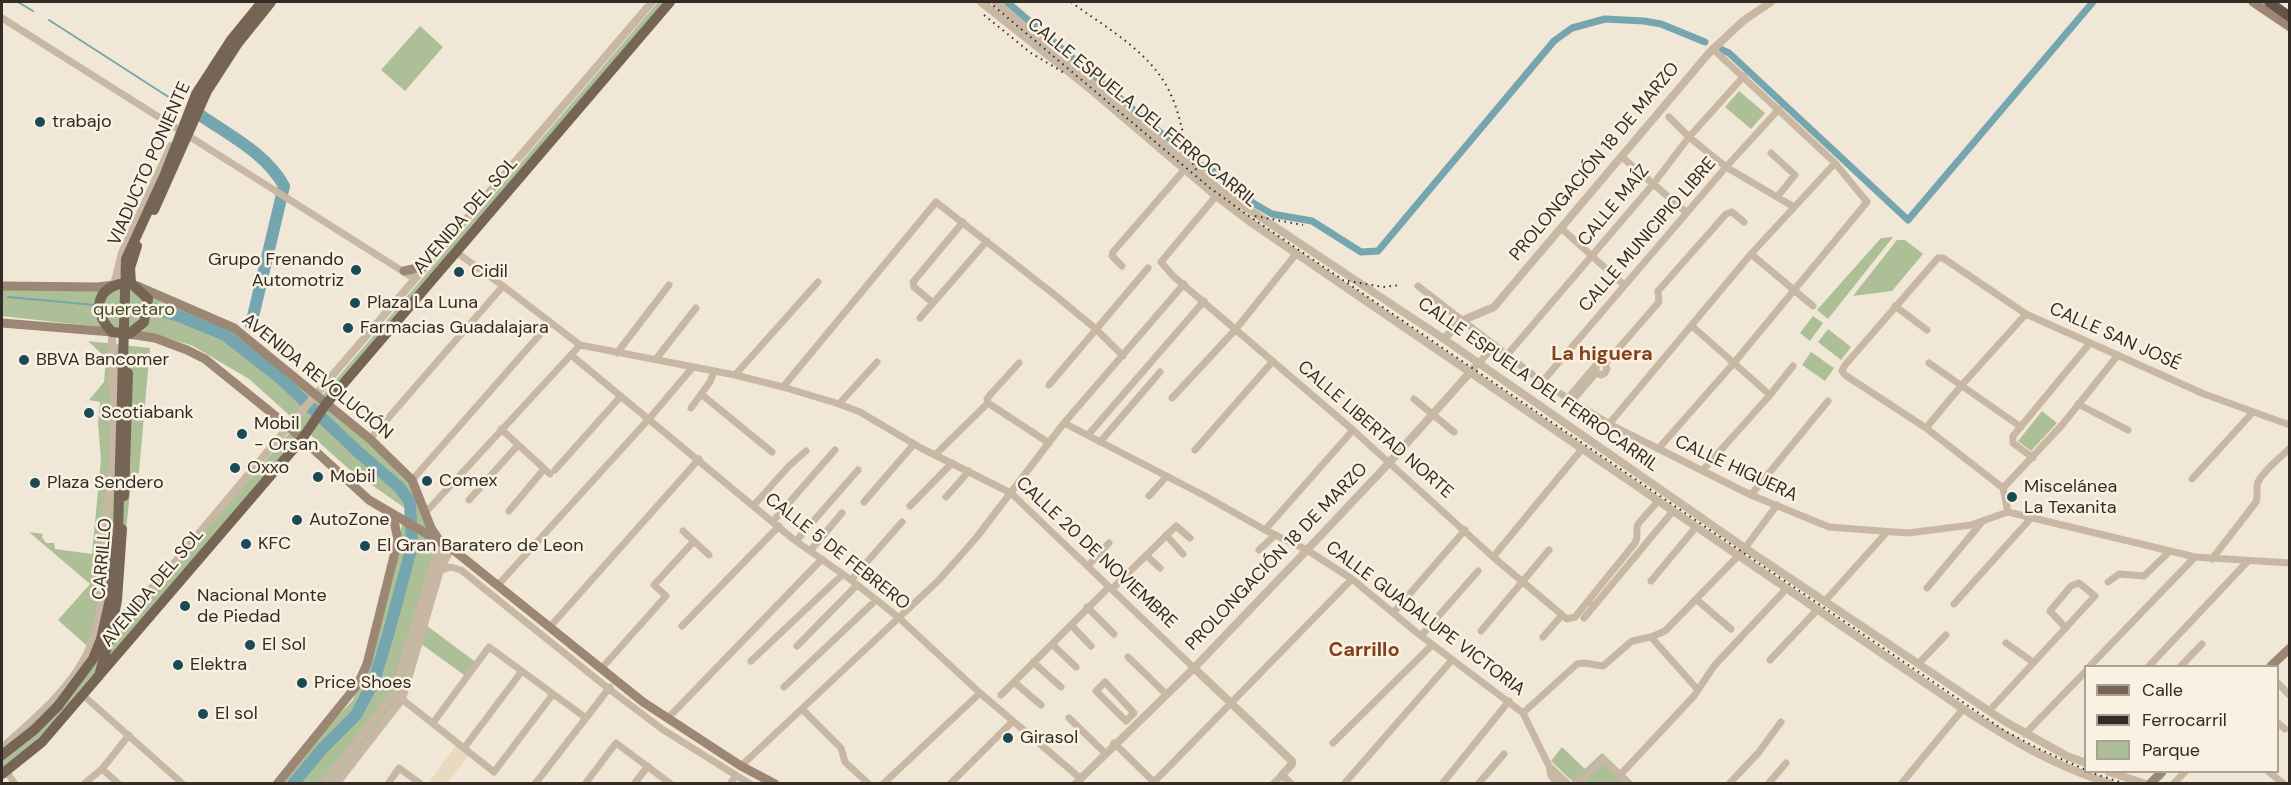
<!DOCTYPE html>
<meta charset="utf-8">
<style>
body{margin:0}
#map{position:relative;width:2291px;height:785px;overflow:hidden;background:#f1e7d6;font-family:"DM Sans",sans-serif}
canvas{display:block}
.frame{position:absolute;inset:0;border:3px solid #332b25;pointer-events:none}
.legend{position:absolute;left:2084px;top:665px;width:195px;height:108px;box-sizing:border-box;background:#f9f1e2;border:2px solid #aaa296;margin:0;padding:8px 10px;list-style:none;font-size:18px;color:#332b25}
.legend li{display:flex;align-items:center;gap:12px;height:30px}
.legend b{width:30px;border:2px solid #aaa296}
</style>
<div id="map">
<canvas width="2291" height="785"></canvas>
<div class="frame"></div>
<ul class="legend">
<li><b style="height:8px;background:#766455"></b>Calle</li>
<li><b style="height:8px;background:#332b25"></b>Ferrocarril</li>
<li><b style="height:16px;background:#adbf97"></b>Parque</li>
</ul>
</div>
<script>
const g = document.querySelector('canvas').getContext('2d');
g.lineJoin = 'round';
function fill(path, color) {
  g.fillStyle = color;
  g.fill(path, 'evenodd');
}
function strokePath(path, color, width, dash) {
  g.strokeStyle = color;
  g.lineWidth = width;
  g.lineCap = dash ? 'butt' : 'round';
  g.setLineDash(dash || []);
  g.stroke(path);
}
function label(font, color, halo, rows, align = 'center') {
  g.font = font + ' "DM Sans",sans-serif';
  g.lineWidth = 5;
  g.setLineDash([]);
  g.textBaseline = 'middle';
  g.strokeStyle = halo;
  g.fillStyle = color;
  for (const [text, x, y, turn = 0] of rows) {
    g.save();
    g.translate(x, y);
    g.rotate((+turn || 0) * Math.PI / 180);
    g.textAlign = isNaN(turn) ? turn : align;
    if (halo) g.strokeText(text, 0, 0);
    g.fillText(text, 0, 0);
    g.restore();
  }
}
fill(new Path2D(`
 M658,2H665L327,400L412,480L440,551L444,552L423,623L477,663L467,677L417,641L399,697L333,783H326L397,683L324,783H278L304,752L353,700L377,626L406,509L349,469L304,429L96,679L13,764L2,772V753C34,721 70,688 87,646L58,620L90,584L29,532L43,534L42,537L46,543H54L55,549L92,554L101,459L98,424L100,402L89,400L104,382L106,358L88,341L150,348L139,472L131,483L117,616L204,532L298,423L249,379L193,346L152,333L2,316V283L144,289L224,320L322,396Z
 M420,26L443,47L405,91L381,70Z
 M1739,91L1765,113L1751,129L1725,107Z
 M1893,237L1828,319L1817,310L1881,238Z
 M1897,240H1905L1923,254L1892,291L1853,296Z
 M1813,316L1823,323L1810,341L1800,333Z
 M1828,329L1851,347L1841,360L1818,342Z
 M1811,352L1834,368L1825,381L1802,365Z
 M2042,411L2057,423L2031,451L2018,441Z
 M1562,747L1585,769L1602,753L1634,783H1574L1551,761Z`), '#adbf97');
fill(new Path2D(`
 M458,743L470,753L447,783L428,784Z`), '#e9dabd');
strokePath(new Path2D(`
 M18,2L33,11
 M49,20L181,105
 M8,297L95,305
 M103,306L121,307`), '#75a5ae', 2);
strokePath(new Path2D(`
 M1007,2L1196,163L1235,182L1253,203L1272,214L1312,221L1361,252L1378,251L1554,41L1572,28L1605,19L1644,21L1661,24L1705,42
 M1718,48L1729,53L1908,220L2093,2`), '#75a5ae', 7);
strokePath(new Path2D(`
 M200,115C229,135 267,154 284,186L251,325
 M146,307L176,315L225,335L280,378L357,451L399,487L410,502L412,546L388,635L374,681L356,715L322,749L293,784`), '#75a5ae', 12);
strokePath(new Path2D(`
 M2,18L415,279
 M1669,117L1689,137L1726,167L1794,207
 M1771,153L1795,175L1777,197
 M1622,157L1687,213
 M1216,196L1161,262L1173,276L1353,430L1493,557L1567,619L1575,617L1635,543C1639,537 1635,531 1638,524L1658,501
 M1561,228L1624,285
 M456,252L503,286L580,345L735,375L783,387L839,404L860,412L921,448L1011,493L1194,668
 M1751,254L1813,306
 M1122,266L1112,256L1113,252L1184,170
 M1418,286L1542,382L1609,424L1751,495L1829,527L1908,533L1971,525L2008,512L2195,557L2290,563
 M933,303L914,287L913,282L963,222
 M1895,306L1927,330
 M920,318L987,241
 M1692,326L1770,395
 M617,353L669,285
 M571,355L793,539L851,580L898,617L980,693L1080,778
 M1507,355L1654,183L1689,137L1744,76
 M656,359L696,308
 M1929,363L2021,427
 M1478,364L1495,345
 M1605,364L1659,302L1658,291L1726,214L1732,212L1744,222
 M735,375L818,282
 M1542,382L1726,167L1779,109
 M1049,385L1148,268
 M783,387L936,202L1051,292L1096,329L1123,356
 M701,394L772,452
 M1172,398L1236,329L1296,254
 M1568,398L1596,365
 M1414,399L1454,432
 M1572,401L1596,373V365L1601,363L1605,364L1607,369L1605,373L1601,375L1596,373
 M988,403L1049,443
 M988,403L987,399L990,395L1019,363
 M839,404L877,362
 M2078,404L2128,430
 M691,408L710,382L714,371
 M1064,423L1205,496L1265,530L1307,550L1352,579L1421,636L1523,713L1549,766L1551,776L1558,784
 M1609,424L1751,254L1835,163
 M1926,428L1961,386L2026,314
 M501,429L550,474
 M1088,435L1204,301
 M370,439L503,286
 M1100,442L1160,372
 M1658,449L1733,364L1867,202L1835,163L1713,49
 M1195,450L1273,361
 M936,454L988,403
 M2033,458L2013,443V436L2090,343
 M555,470L621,396
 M1702,471L1770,395L1793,366
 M2192,479L2253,412
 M412,480L550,323
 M2003,488L1926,428L1845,375L1842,371L1845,365L1938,258H1943L2026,314L2204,394L2290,425
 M2003,488L2062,425L2118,355
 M2003,488L2008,512
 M1751,495L1828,401
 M1149,496L1167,476
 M946,497L969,471
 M469,500L518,445
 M864,502L914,444
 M754,505L789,466L806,451
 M910,506L952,463
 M509,511L544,469
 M426,512L580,345
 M773,521L835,450
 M1265,530L1353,430
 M683,531L709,555
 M1166,535L1183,554
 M796,541L858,470
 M1259,550L1275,535
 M810,551L842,513
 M1146,555L1160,568
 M1493,557L1582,449
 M2212,559L2256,502C2259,495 2255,489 2258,482C2264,470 2280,458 2290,448
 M1088,566L1109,543
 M440,570L451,567L461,570L609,689L662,729L750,784
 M851,580L902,522
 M1651,581L1696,527
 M2108,582L2119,574L2144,576L2169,552
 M497,586L648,420L693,367
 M1927,588L1982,522
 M1112,589L1176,526L1190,538
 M1697,600L1731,629
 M1588,601L1594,606L1673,511
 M1825,601L1886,533
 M1954,604L2031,518
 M1087,607L1114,634
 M1393,613L1465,530
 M1584,618L1594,606
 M1071,625L1091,646
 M682,626L779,526
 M549,628L699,459
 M1481,631L1549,550
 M1421,636L1478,571
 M1543,637L1562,615
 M1651,637L1698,690
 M2006,643L2033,662
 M1052,644L1076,667
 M797,646L857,585
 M1128,657L1165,693
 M1770,660L1818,609
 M751,661L842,575
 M1033,662L1061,687
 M1919,663L1946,635
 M2090,666L2195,557
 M2149,666L2247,562
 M2181,666L2202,644
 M601,669L666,596L654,585L694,541
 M1014,682L1041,705
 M1105,682L1134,713L1126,721L1096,691Z
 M2278,683L2290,696
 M784,687L876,600
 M1001,695L1109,587
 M84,696L183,784
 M398,696L494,772L553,694
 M802,709L841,748L845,762L869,784
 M1989,711L2095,596L2079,583L2071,586L2050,611L2066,628
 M1523,713L1577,664L1584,663L1603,666L1632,641L1651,637L1665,631L1742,552L1777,505
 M668,718L822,559
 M1069,718L1105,753
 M433,723L489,647L586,718
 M2278,723L2285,729
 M2025,734L2086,671
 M1114,743L1156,784
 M1333,743L1432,645
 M464,748L522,671
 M741,766L939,580L976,538L1064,423L1184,284
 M1549,766L1568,784
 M102,769L119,784
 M6,771L15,784
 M2269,772L2284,784
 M1620,775L1694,696L1714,666L1787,588
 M1154,782L1352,579
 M84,784L102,769L129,735
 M388,784L399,768L421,784
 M535,784L610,687
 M585,784L616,743L671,784
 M634,784L648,766
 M730,784L736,775
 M883,784L980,693
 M950,784L1013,721
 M1273,784L1282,775
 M1344,784L1452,660
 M1442,784L1509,701
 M1478,784L1504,754
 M1577,784L1603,759L1629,784
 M1729,784L1759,752L1781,722
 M1768,784L1786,763
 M1901,784L1963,709
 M2173,784L2185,772`), '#c8b8a3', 7);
strokePath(new Path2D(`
 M981,2L1083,83L1216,196L1253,224L1963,709C2014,742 2053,765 2111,784
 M995,2L1221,191L1444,339L1745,548L2004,721L2067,756L2086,763
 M114,285L122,253L171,146
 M1444,339L1461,321L1494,307L1709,53L1743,21L1771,2
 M111,635L161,579L284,432L652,2
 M1194,668L1292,761V764L1282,775L1291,784
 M2,748C32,721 69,691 87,654C105,617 103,572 105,532C106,508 111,484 113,460C115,418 112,374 112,332
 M2109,772L2146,784
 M324,784L394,693L441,542
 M336,784L402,699L440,570L451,548
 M1075,784L1194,668L1307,550L1389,463L1474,368`), '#c8b8a3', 8);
strokePath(new Path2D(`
 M2253,2L2290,27
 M404,271L422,267L430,262
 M2,286L98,287L114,285
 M137,286L234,328L370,439L412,480L431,528L439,540
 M2,323L112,332
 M129,334L155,338L187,350L205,359L289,427L369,500L451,548L643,702L741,766L775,784
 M2271,666L2290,648
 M277,784L358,684L367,664L398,540L393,516
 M2150,784L2162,772`), '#9c8774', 9);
strokePath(new Path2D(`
 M154,210L207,91L238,43L271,2
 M124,283H131L148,299L144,322L129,334L112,332C93,312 94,289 124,283Z
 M131,283L130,268L137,246
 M124,496L128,373
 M99,676L110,636L117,600L122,529
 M2,755L34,730L58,706
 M2,774L42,742L302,439L326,404L670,2`), '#766455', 10);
strokePath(new Path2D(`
 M2269,2L2290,17`), '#655548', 10);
strokePath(new Path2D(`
 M989,2L1210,188L1246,214L2005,731L2041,750L2086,770
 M1071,2C1106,28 1153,53 1171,95C1183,120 1183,149 1198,173
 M984,15L1031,53L1066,74
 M1255,216L1303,225
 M1348,281L1383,287L1401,285
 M2089,772L2126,784`), '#332b25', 2, [1.5, 4.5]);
strokePath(new Path2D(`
 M58,706L93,659L101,639L110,599L118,530L126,259L165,174L196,94L231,40L262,2`), '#766455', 10);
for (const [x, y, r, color] of [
 [40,122,6,"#1a4a55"],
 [356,270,6,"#1a4a55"],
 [459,272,6,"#1a4a55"],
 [355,303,6,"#1a4a55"],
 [348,328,6,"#1a4a55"],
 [24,360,6,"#1a4a55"],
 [89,413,6,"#1a4a55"],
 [242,434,6,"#1a4a55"],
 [235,468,6,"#1a4a55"],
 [318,477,6,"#1a4a55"],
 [427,481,6,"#1a4a55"],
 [35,483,6,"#1a4a55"],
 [2012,497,6,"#1a4a55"],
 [297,520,6,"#1a4a55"],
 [246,544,6,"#1a4a55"],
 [365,546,6,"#1a4a55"],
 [185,606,6,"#1a4a55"],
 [250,645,6,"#1a4a55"],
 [178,665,6,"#1a4a55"],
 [302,683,6,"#1a4a55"],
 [203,714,6,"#1a4a55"],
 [1008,738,6,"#1a4a55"]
]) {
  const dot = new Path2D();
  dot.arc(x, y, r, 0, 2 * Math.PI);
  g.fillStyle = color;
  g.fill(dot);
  strokePath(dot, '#f9f1e2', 2);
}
label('18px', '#332b25', '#f9f1e2', [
 ["CALLE ESPUELA DEL FERROCARRIL",1142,113,39],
 ["PROLONGACIÓN 18 DE MARZO",1595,162,-50],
 ["VIADUCTO PONIENTE",150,164,-66],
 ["CALLE MAÍZ",1614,206,-50],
 ["AVENIDA DEL SOL",466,216,-49],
 ["CALLE MUNICIPIO LIBRE",1648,235,-49],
 ["CALLE SAN JOSÉ",2115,337,24],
 ["AVENIDA REVOLUCIÓN",317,377,39],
 ["CALLE ESPUELA DEL FERROCARRIL",1538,385,35],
 ["CALLE LIBERTAD NORTE",1375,430,41],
 ["CALLE HIGUERA",1736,469,25],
 ["CALLE 5 DE FEBRERO",837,552,38],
 ["CALLE 20 DE NOVIEMBRE",1096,553,43],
 ["PROLONGACIÓN 18 DE MARZO",1277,557,-46],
 ["CARRILLO",103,559,-85],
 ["AVENIDA DEL SOL",153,588,-50],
 ["CALLE GUADALUPE VICTORIA",1425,619,37]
]);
label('18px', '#332b25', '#f9f1e2', [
 ["trabajo",52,122],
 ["Grupo Frenando",344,260,"right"],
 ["Automotriz",344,281,"right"],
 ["Cidil",471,272],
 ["Plaza La Luna",367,303],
 ["Farmacias Guadalajara",360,328],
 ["BBVA Bancomer",36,360],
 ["Scotiabank",101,413],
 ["Mobil",254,424],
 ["- Orsan",254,445],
 ["Oxxo",247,468],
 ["Mobil",330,477],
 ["Comex",439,481],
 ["Plaza Sendero",47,483],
 ["Miscelánea",2024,487],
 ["La Texanita",2024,508],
 ["AutoZone",309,520],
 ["KFC",258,544],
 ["El Gran Baratero de Leon",377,546],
 ["Nacional Monte",197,596],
 ["de Piedad",197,617],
 ["El Sol",262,645],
 ["Elektra",190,665],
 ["Price Shoes",314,683],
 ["El sol",215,714],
 ["Girasol",1020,738]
], 'left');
label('18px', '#3e5128', '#f9f1e2', [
 ["queretaro",134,310]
]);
label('bold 20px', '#83401d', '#f9f1e2', [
 ["La higuera",1602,355],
 ["Carrillo",1364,651]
]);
</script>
